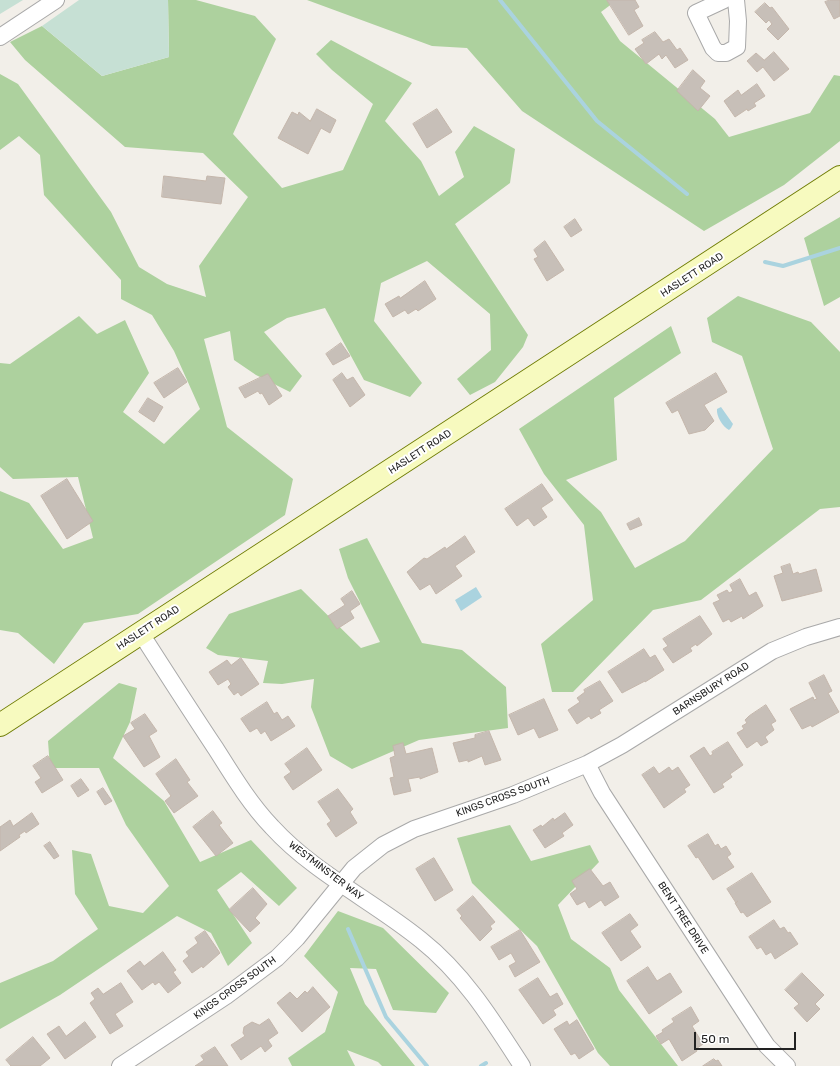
<!DOCTYPE html>
<style>
body{margin:0}
#map{position:relative;width:840px;height:1066px;overflow:hidden;background:#f2efe9;font-family:Rubik,sans-serif}
canvas{display:block}
.scale{position:absolute;left:694px;top:1032px;width:102px;height:18px;box-sizing:border-box;border:2px solid #222;border-top:0;padding-left:5px;font-size:12px;line-height:14px;white-space:nowrap;color:#222;-webkit-text-stroke:3px #fff;paint-order:stroke}
</style>
<div id="map">
<canvas width="840" height="1066"></canvas>
<div class="scale">50 m</div>
</div>
<script>
const g = document.querySelector('canvas').getContext('2d');
g.lineJoin = 'round';
function fill(path, color) {
  g.fillStyle = color;
  g.fill(path, 'evenodd');
}
function strokePath(path, color, width, dash) {
  g.strokeStyle = color;
  g.lineWidth = width;
  g.lineCap = dash ? 'butt' : 'round';
  g.setLineDash(dash || []);
  g.stroke(path);
}
function label(font, color, halo, rows, align = 'center') {
  g.font = font + ' Rubik,sans-serif';
  g.lineWidth = 4;
  g.setLineDash([]);
  g.textBaseline = 'middle';
  g.strokeStyle = halo;
  g.fillStyle = color;
  for (const [text, x, y, turn = 0] of rows) {
    g.save();
    g.translate(x, y);
    g.rotate((+turn || 0) * Math.PI / 180);
    g.textAlign = isNaN(turn) ? turn : align;
    if (halo) g.strokeText(text, 0, 0);
    g.fillText(text, 0, 0);
    g.restore();
  }
}
fill(new Path2D(`
 M168,0H196L255,16L276,39L233,134L282,188L343,170L373,104L332,70L316,54L331,40L412,83L385,121L421,161L439,196L464,177L455,152L474,126L515,149L510,183L455,224L528,335L523,347L495,382L470,395L457,379L491,350L490,314L427,261L381,283L374,321L422,383L410,397L364,380L325,308L287,318L264,332L302,376L290,392L256,375L234,360L230,331L204,339L227,427L293,479L285,515L138,614L84,623L54,664L18,633L0,630V491L29,503L63,549L93,538L78,477L13,479L0,467V363L10,364L79,316L97,334L125,320L149,373L123,412L164,444L200,409L174,351L152,315L121,299V280L44,195L40,155L19,136L0,150V74L18,84L111,212L139,267L167,284L206,297L199,266L248,197L203,153L125,147L25,60L10,42L42,26L102,76L169,57Z
 M307,0H617L601,12L620,41L715,119L729,137L810,113L834,75L840,76V141L784,185L704,231L522,111L467,48L432,46Z
 M840,217V297L824,306L804,238Z
 M738,296L811,322L840,352V507L820,509L701,600L653,610L573,692H552L541,644L593,600L584,525L544,474L519,429L671,326L681,353L614,398L617,460L566,480L601,512L635,568L685,541L773,449L742,356L712,342L707,318Z
 M367,538L422,643L462,650L506,687L508,728L419,740L352,769L330,756L311,707L314,679L282,684L263,683L268,661L218,655L206,648L229,614L301,589L361,648L380,642L348,578L339,549Z
 M119,683L137,688L130,722L113,758L164,801L200,862L251,840L297,888L279,906L241,872L217,890L252,943L228,966L211,933L177,916L60,995L0,1029V983L53,961L98,929L75,894L72,850L91,854L109,906L143,913L169,886L126,825L99,768H50L48,741Z
 M510,825L531,861L590,845L599,862L558,905L571,939L610,968L619,990L678,1066H610L598,1053L537,946L472,883L457,838Z
 M338,911L383,928L449,993L436,1013L393,1010L376,969L350,968L365,1004L415,1066H382L378,1062L347,1050L355,1066H292L288,1058L325,1032L338,992L304,956Z`), '#add19e');
fill(new Path2D(`
 M0,0H23L0,14Z
 M79,0H168L169,57L102,76L42,26Z`), '#c6e0d4');
fill(new Path2D(`
 M721,407L733,424L731,428L729,430C723,427 716,416 717,409Z
 M476,587L482,597L461,611L455,600Z`), '#aad3df');
strokePath(new Path2D(`
 M500,0L597,121L687,194
 M765,262L783,266L840,248
 M348,929L386,1017L427,1066
 M481,1066L486,1063`), '#aad3df', 4);
const building = new Path2D(`
 M607,0H635L639,7L634,10L643,26L629,35Z
 M830,0H840V16L834,19L825,2Z
 M765,3L770,8L772,7L789,29L778,40L767,29L772,24L769,20L766,23L755,12Z
 M655,32L663,42L669,39L677,50L680,48L688,60L675,68L666,55L662,59L659,54L646,64L635,49L644,43L642,40Z
 M774,52L789,69L774,81L763,67L757,72L747,61L756,53L764,60Z
 M693,70L705,81L700,88L710,96L698,111L677,91Z
 M757,84L765,96L754,103L756,106L748,111L747,109L735,117L724,101L738,90L741,95Z
 M317,109L336,120L330,133L321,128L308,154L278,138L292,112L298,115L299,112L310,121Z
 M437,109L452,132L427,148L413,124Z
 M164,176L206,181L207,176L225,178L221,204L162,197Z
 M575,219L582,230L571,237L564,227Z
 M545,241L564,270L547,281L534,259L538,257L534,250Z
 M425,281L436,299L418,311L416,309L408,314L405,310L393,317L385,304L399,296L400,298Z
 M341,343L350,356L333,365L326,354Z
 M178,368L187,382L164,398L154,383Z
 M342,373L347,380L353,377L365,395L350,407L333,380Z
 M716,373L727,392L704,405L714,421L705,430L689,434L678,410L672,413L666,403Z
 M268,374L282,396L269,405L262,393L260,394L258,391L245,398L239,388Z
 M148,398L163,407L154,422L139,412Z
 M67,479L93,521L67,539L41,496Z
 M542,484L553,500L541,508L547,517L534,526L528,518L517,526L505,509Z
 M639,518L642,525L630,530L627,524Z
 M465,536L475,552L455,566L462,576L436,594L430,584L420,590L407,572L424,558L427,559L445,547L446,549Z
 M790,564L793,574L798,572L799,574L816,569L822,591L782,601L774,576L783,573L781,567Z
 M740,579L749,596L756,592L763,606L743,619L742,616L731,622L729,619L723,622L713,603L720,600L717,595L727,590L729,593L733,591L730,585Z
 M352,591L360,604L350,611L354,618L337,629L328,616L345,605L341,599Z
 M700,616L712,634L697,646L696,644L690,648L692,651L673,663L663,649L668,646L663,639Z
 M644,649L650,658L655,655L664,670L645,682V681L622,693L608,672Z
 M241,658L259,684L241,696L238,692L234,695L228,687L231,684L228,679L218,685L209,672L227,660L231,665Z
 M824,675L832,691L828,693L839,712L812,727L811,725L802,729L790,709L813,697L814,700L817,699L809,683Z
 M600,681L613,701L599,710L601,713L591,719L589,716L577,724L568,710L580,702L577,698L585,692L584,690Z
 M544,699L558,730L539,738L534,728L518,735L509,715Z
 M267,702L274,714L277,712L282,720L288,716L295,726L271,741L265,731L261,734L257,728L250,732L241,719Z
 M766,705L776,721L771,724L774,730L765,737L768,742L761,746L757,741L747,748L737,733L744,729L742,726L747,723L745,720L749,716Z
 M145,714L157,731L149,736L160,757L144,767L123,736L135,729L131,723Z
 M489,731L501,760L485,765L482,756L468,762V760L459,762L453,743L475,738V735Z
 M728,742L743,765L730,774L732,777L722,784L724,787L714,793L690,756L704,747L710,756L713,754L712,752Z
 M403,743L406,754L432,748L438,772L420,779V777L408,779L411,791L394,795L390,778L394,777L390,758L395,756L393,746Z
 M307,748L322,770L293,790L284,777L291,772L285,764Z
 M48,756L63,780L42,793L35,782L41,778L33,766Z
 M176,759L190,780L187,782L198,796L174,813L165,801L171,796L156,774Z
 M654,767L659,774L669,767L672,771L678,767L690,785L684,789L686,792L664,808L642,775Z
 M81,779L89,790L78,797L71,786Z
 M103,788L112,801L105,805L97,792Z
 M338,789L353,809L350,812L357,823L336,837L327,824L331,821L318,802Z
 M213,811L222,823L219,825L233,843L216,856L193,827Z
 M32,813L39,824L26,833L25,831L19,835L20,837L0,851V827L10,820L13,826Z
 M565,813L573,825L562,833L564,836L545,848L533,830L541,825L542,827L553,818L554,820Z
 M708,834L715,846L718,844L721,849L726,846L731,854L727,857L734,867L713,880L698,857L696,858L688,846Z
 M50,842L59,856L54,859L44,846Z
 M434,858L453,890L435,901L416,869Z
 M590,869L603,886L610,882L619,897L605,906L601,900L589,908L585,901L577,905L570,894L577,889L572,881Z
 M752,873L771,902L747,917L743,912L741,913L735,903L738,901L736,903L727,889Z
 M253,888L267,904L255,918L260,923L250,932L229,910Z
 M473,896L495,922L490,926L492,929L480,941L460,918L462,916L457,910Z
 M630,914L638,925L630,931L641,947L621,961L602,933Z
 M774,920L780,929L784,927L788,933L790,932L798,944L775,959L771,952L766,955L761,947L757,949L749,937Z
 M520,930L540,962L515,977L509,966L516,962L511,953L499,960L491,947Z
 M205,931L220,953L203,968L202,966L192,973L183,961L189,956L186,952L198,943L195,938Z
 M163,952L176,970L173,972L181,983L168,993L159,982L155,985L153,982L142,990L127,971L140,961L144,966Z
 M648,967L657,981L670,973L682,992L649,1014L627,981Z
 M802,973L824,995L815,1004L820,1009L807,1022L794,1008L799,1004L785,990Z
 M538,978L550,997L557,993L563,1004L553,1010L556,1015L543,1024L519,990Z
 M121,983L133,1002L115,1014L123,1026L110,1034L90,1003L95,999L91,993L98,988L103,994Z
 M313,987L330,1007L302,1032L277,1003L290,992L297,999L305,991L307,993Z
 M691,1007L699,1021L692,1026L703,1044L696,1049L697,1051L682,1061L669,1039L661,1044L656,1036L663,1032L662,1030L674,1022L672,1019Z
 M269,1019L278,1033L268,1040L272,1046L265,1052L261,1046L241,1060L231,1045L245,1036L243,1033L244,1027L252,1022L259,1025Z
 M577,1020L594,1049L579,1059L575,1053L571,1055L554,1029L567,1021L569,1025Z
 M85,1022L96,1037L65,1059L47,1034L59,1026L66,1036Z
 M33,1037L50,1058L40,1066H11L6,1060Z
 M215,1047L228,1066H195L204,1060L201,1056Z
 M714,1059L716,1061L718,1060L722,1066H703Z`);
fill(building, '#c7bfb8');
strokePath(building, '#c4b6ab', 1);
const minor = new Path2D(`
 M724,0L696,13L713,48L718,53H726L737,47L738,21L736,0
 M0,37L56,0
 M140,632C165,671 190,710 216,749C233,776 250,804 272,827C314,873 373,901 421,940C464,974 493,1021 522,1066
 M587,764L602,793L759,1034L767,1046L787,1066
 M120,1066L226,996L277,958L297,938L354,868L383,845L414,829L513,795L587,764L622,745L772,651L806,637L840,627`);
const secondary = new Path2D(`
 M0,725L840,177`);
strokePath(minor, '#a9a9a9', 18);
strokePath(secondary, '#707d05', 24);
strokePath(minor, '#fff', 16);
strokePath(secondary, '#f7fabf', 22);
label('10px', '#222', '#fff', [
 ["HASLETT ROAD",692,275,-33],
 ["HASLETT ROAD",420,452,-33],
 ["HASLETT ROAD",148,628,-33],
 ["BARNSBURY ROAD",711,689,-33],
 ["KINGS CROSS SOUTH",503,797,-20],
 ["WESTMINSTER WAY",326,871,37],
 ["BENT TREE DRIVE",683,918,57],
 ["KINGS CROSS SOUTH",235,988,-36]
]);
</script>
